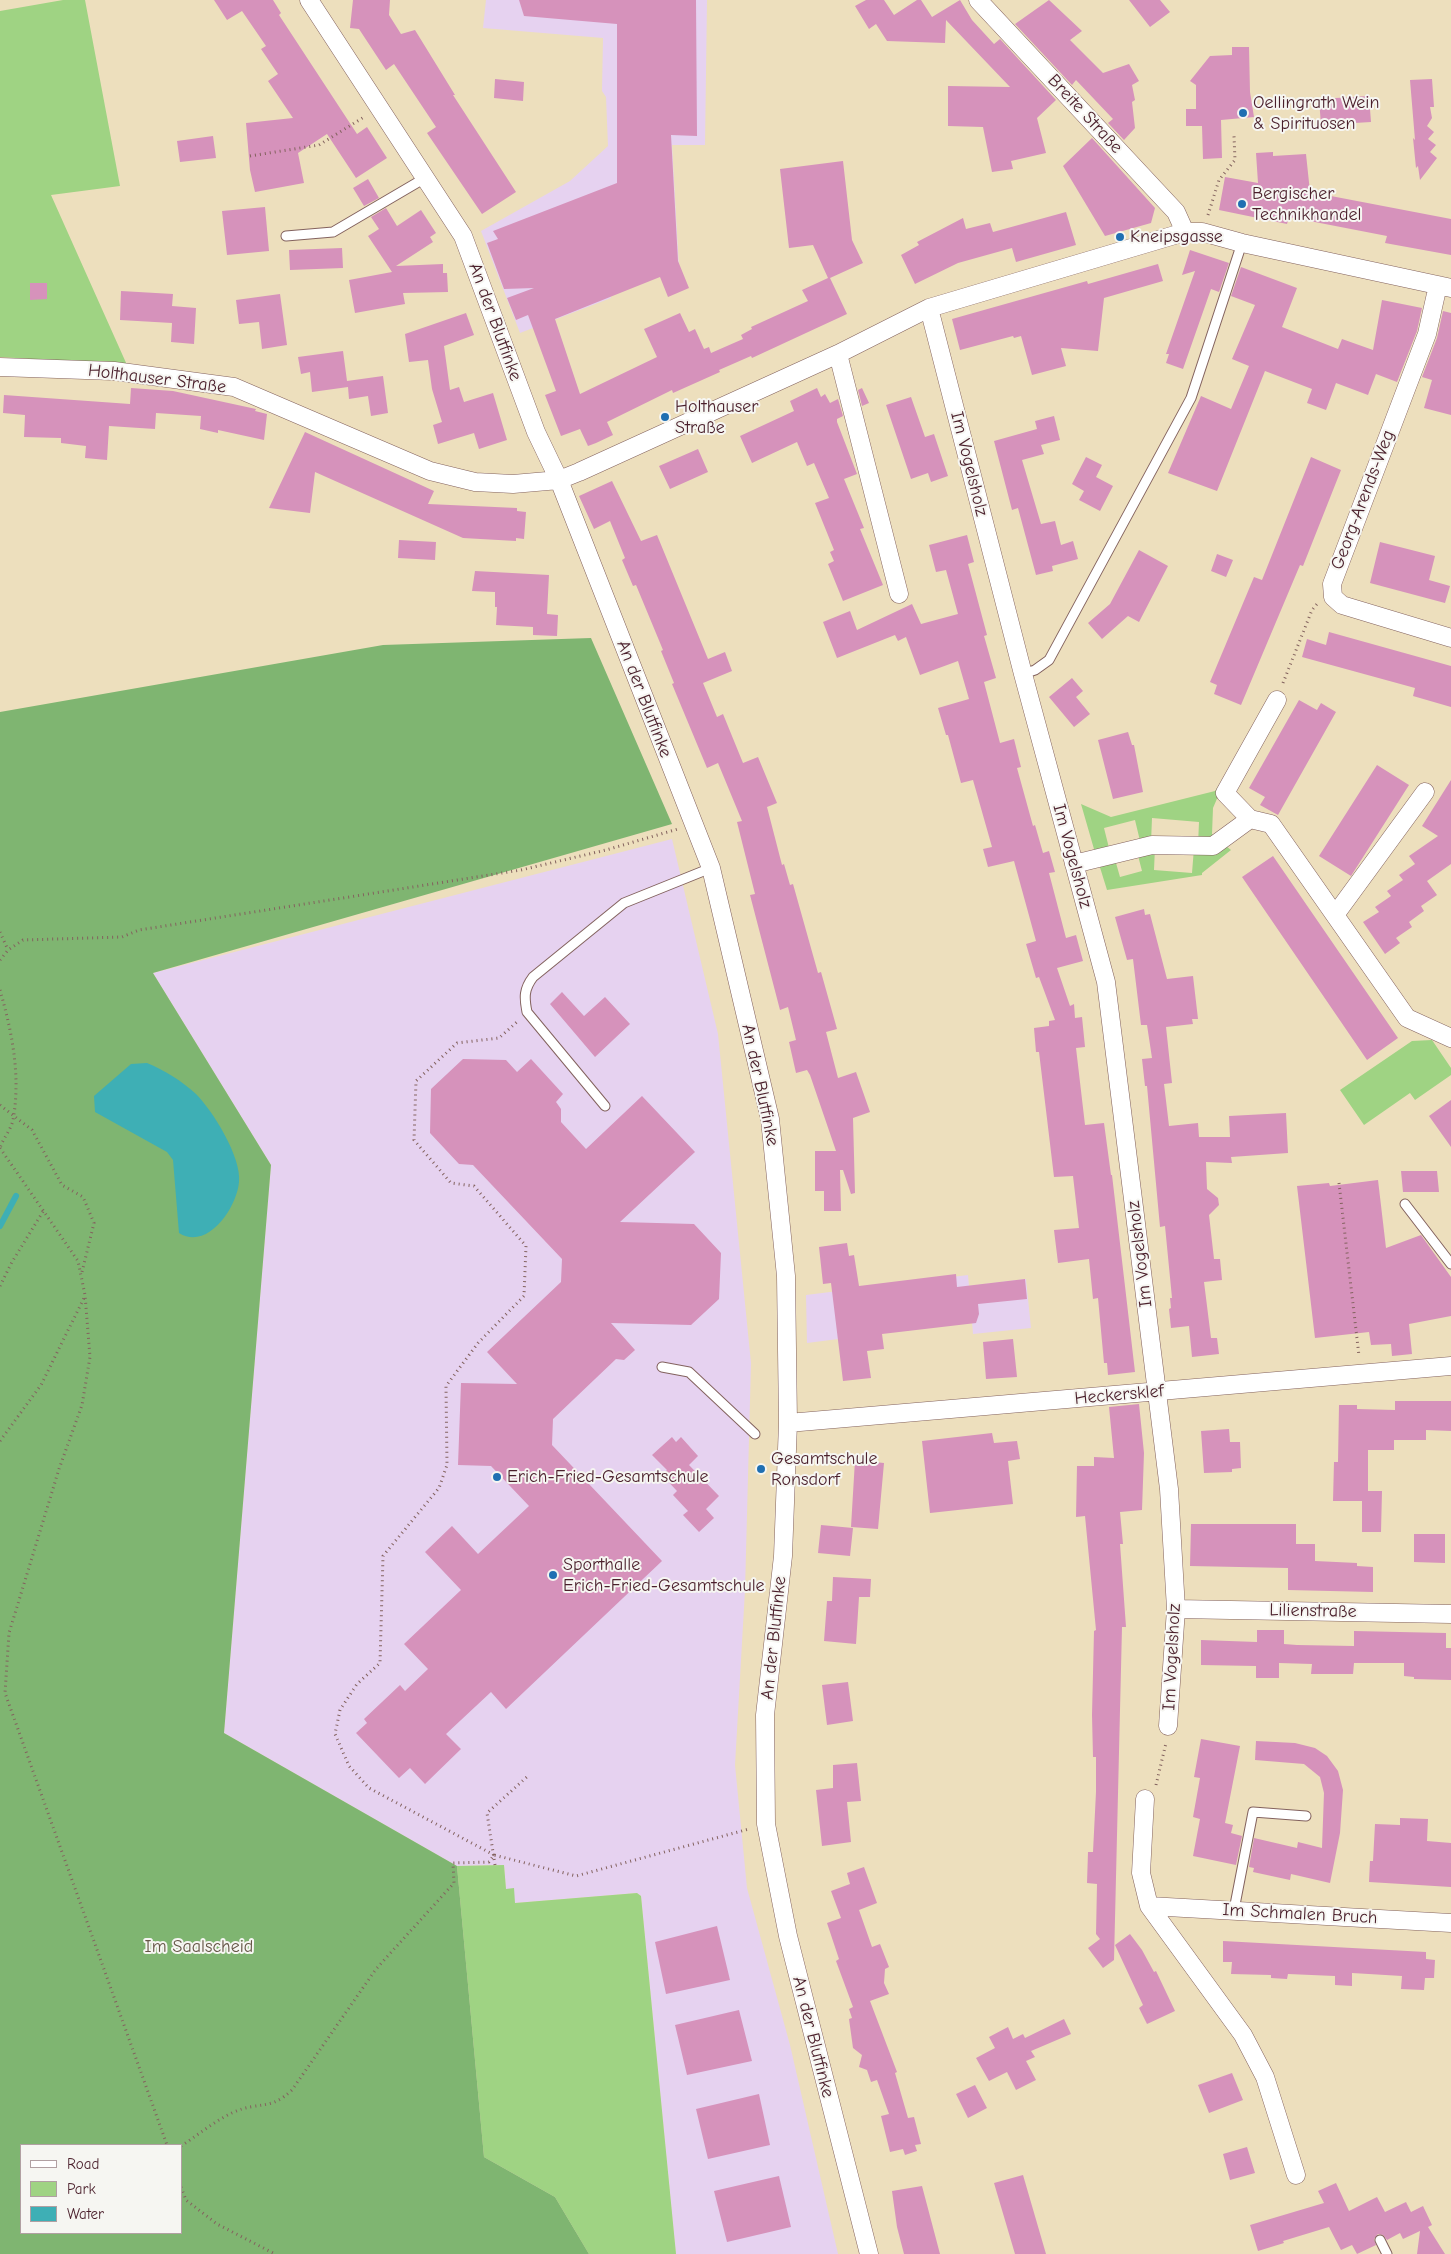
<!DOCTYPE html>
<meta charset="utf-8">
<style>
body{margin:0}
#map{position:relative;width:1451px;height:2254px;overflow:hidden;background:#eddfbd;font-family:"Comic Neue",sans-serif}
canvas{display:block}
.legend{position:absolute;left:20px;top:2144px;width:162px;height:90px;box-sizing:border-box;background:#f6f6f2;border:1px solid #b1a0a2;margin:0;padding:6px 9px;list-style:none;font-size:15px;color:#4a1f2b}
.legend li{display:flex;align-items:center;gap:10px;height:25px}
.legend b{width:25px;border:1px solid #b1a0a2}
</style>
<div id="map">
<canvas width="1451" height="2254"></canvas>
<ul class="legend">
<li><b style="height:6px;background:#fff"></b>Road</li>
<li><b style="height:14px;background:#9fd383"></b>Park</li>
<li><b style="height:14px;background:#3eafb5"></b>Water</li>
</ul>
</div>
<script>
const g = document.querySelector('canvas').getContext('2d');
g.lineJoin = 'round';
function fill(path, color) {
  g.fillStyle = color;
  g.fill(path, 'evenodd');
}
function strokePath(path, color, width, dash) {
  g.strokeStyle = color;
  g.lineWidth = width;
  g.lineCap = dash ? 'butt' : 'round';
  g.setLineDash(dash || []);
  g.stroke(path);
}
function label(font, color, halo, rows, align = 'center') {
  g.font = font + ' "Comic Neue",sans-serif';
  g.lineWidth = 4;
  g.setLineDash([]);
  g.textBaseline = 'middle';
  g.strokeStyle = halo;
  g.fillStyle = color;
  for (const [text, x, y, turn = 0] of rows) {
    g.save();
    g.translate(x, y);
    g.rotate((+turn || 0) * Math.PI / 180);
    g.textAlign = isNaN(turn) ? turn : align;
    if (halo) g.strokeText(text, 0, 0);
    g.fillText(text, 0, 0);
    g.restore();
  }
}
fill(new Path2D(`
 M486,0H707L705,145H672L679,268L595,256L611,298L520,333L481,231L570,181L608,146L606,97L602,91L603,38L483,28Z
 M672,839L718,1034L751,1363L745,1590L735,1765L747,1888L790,2045L838,2254H676L641,1896L637,1893L515,1903L506,1889L504,1865L457,1866L224,1733L271,1165L153,973Z
 M968,1275L969,1286L1026,1279L1031,1328L973,1334L972,1322L807,1343L806,1295Z`), '#e6d2f0');
fill(new Path2D(`
 M63,0H85L120,186L51,195L127,365L0,357V11Z
 M1219,785V794L1213,808L1212,834L1219,840L1198,845L1199,822L1152,818L1151,843L1141,845L1135,820L1104,828L1110,852L1096,856L1081,804L1111,817L1215,791Z
 M1221,842L1231,850L1202,873V875L1107,890L1098,861L1114,856L1120,877L1142,871L1136,848L1155,847L1154,870L1192,873L1194,848Z
 M1432,1040L1451,1068V1075L1415,1100L1410,1093L1364,1125L1340,1090L1412,1041Z
 M504,1865L506,1889L514,1888L515,1903L637,1893L641,1896L676,2254H589L555,2197L484,2157L457,1866Z`), '#9fd383');
fill(new Path2D(`
 M591,638L672,824L153,973L271,1165L224,1733L457,1866L484,2157L555,2197L589,2254H0V712L383,645ZM21,2145H181V2233H21Z`), '#7fb571');
fill(new Path2D(`
 M147,1063C164,1070 182,1081 196,1094C213,1111 242,1158 239,1182C237,1207 208,1251 179,1233L173,1160L167,1152L95,1112L94,1096L131,1064Z`), '#3eafb5');
strokePath(new Path2D(`
 M0,1226L16,1196`), '#3eafb5', 6);
fill(new Path2D(`
 M214,0H273L281,13L279,15L357,134L367,127L387,158L356,178L327,134L298,153L304,183L255,192L250,170L246,123L293,118L268,81L278,74L261,49L266,46L242,11L227,20Z
 M353,0H390L389,15L401,34L415,30L455,95H453L516,192L482,214L427,133L436,127L394,64L386,70L359,29L350,28Z
 M519,0H696L697,136L671,135L678,261L689,288L668,297L660,277L555,319L580,394L657,357L644,329L680,313L689,332L695,329L704,349L709,347L711,353L743,339L741,335L752,329L751,327L808,301L802,290L828,278L813,245L789,248L780,169L843,161L852,240L863,263L830,278L847,314L752,358L751,356L719,370L720,372L673,393L672,390L607,422L613,435L596,443L588,446L580,429L561,436L545,395L556,391L528,315L516,320L507,298L534,288L504,289L487,243L498,239L493,231L617,183V24L524,16Z
 M866,0H884L894,15L917,0H921L932,17L960,0L972,20L994,44L1000,39L1056,100L1037,118L1046,153L1011,161L1013,169L992,172L983,127L948,126V86L1010,87L946,20L945,43L887,41L876,24L869,29L855,6Z
 M1049,0L1082,31L1070,40L1103,73L1129,64L1139,81L1132,85L1135,100L1132,102L1135,128L1124,140L1108,123L1113,119L1076,80L1072,85L1015,24Z
 M1129,0H1160L1170,12L1150,27Z
 M1232,47H1249L1250,92L1254,117L1221,120L1222,158L1203,159L1202,126H1186V109H1196V85L1190,81L1210,56L1232,55Z
 M495,79L524,82L523,101L494,98Z
 M1432,79L1434,107H1430L1432,118L1427,126L1434,132L1428,139L1436,145L1430,152L1437,158L1420,180L1418,166L1416,168L1413,138L1415,140L1410,80Z
 M1369,96L1371,122L1321,125L1319,99Z
 M213,136L216,158L180,162L177,141Z
 M1092,138L1155,208L1151,223L1105,236L1063,166Z
 M1273,152V156L1306,154L1310,192L1451,219V255L1385,243L1387,236L1289,217L1287,224L1219,210L1225,177L1258,183L1256,153Z
 M368,179L379,198L364,206L353,188Z
 M265,207L269,251L227,255L222,211Z
 M386,208L397,226L421,210L436,233L430,237L433,242L396,266L443,264V273H447L448,292L403,293L405,304L355,313L349,280L392,272L368,236L379,229L371,217Z
 M1066,212L1076,245L1016,262L1012,248L958,263L915,284L901,255L919,245L917,242L963,218L966,229L990,223L993,232Z
 M342,248L343,268L290,270L289,250Z
 M1190,250L1229,263L1219,292L1211,289L1183,369L1166,363L1169,354H1166L1195,271L1182,275Z
 M1158,264L1163,281L1104,298L1098,351L1061,348L1066,366L1032,375L1021,336L1014,338L1013,336L960,350L952,319L1087,281L1088,284Z
 M1241,267L1297,288L1282,327L1338,349L1342,339L1373,350L1382,300L1422,308L1417,331L1397,382L1376,374L1368,395L1336,383L1326,410L1307,403L1312,389L1265,371L1217,491L1168,473L1201,396L1231,409L1249,366L1232,359L1255,305L1231,296Z
 M30,283H47V299L30,300Z
 M121,291L173,294L172,306L196,308L194,344L171,342L172,323L120,320Z
 M280,294L287,345L262,349L259,322L239,324L236,300Z
 M1443,311L1451,313V415L1424,408L1432,380L1422,377L1437,338Z
 M466,313L474,335L444,346L450,390L459,387L464,402L493,393L507,440L479,449L474,433L438,444L433,425L442,422L432,389L428,360L409,362L405,334Z
 M343,351L347,381L383,376L388,413L371,416L368,396L349,399L348,387L312,392L310,372L301,374L298,357Z
 M131,388L173,391L256,409L255,411L267,414L264,440L218,430V433L200,429L201,416L156,413L155,429L109,426L107,460L85,458L86,446L61,443V438L24,437L25,415L3,413L4,395L130,404Z
 M817,388L821,397L825,394L830,403L838,399L843,416L837,419V422L857,474L844,479L864,528L860,529L883,585L843,601L828,564L834,561L830,552L834,550L815,503L829,498L814,463L807,466L797,442L752,463L740,436L794,411L790,401Z
 M862,388L869,403L862,406L858,390Z
 M911,397L925,437L934,434L948,476L931,482L928,473L911,479L886,405Z
 M1054,416L1060,440L1041,445L1044,454L1022,460L1041,524L1055,521L1061,545L1073,541L1078,559L1052,566L1053,571L1036,575L1018,508L1012,510L994,441L1037,429L1035,421Z
 M305,432L434,491L428,504L517,508V511L526,512L524,539L516,538V541L463,538L315,472L310,513L269,508Z
 M698,449L708,472L670,489L659,466Z
 M1086,457L1102,465L1096,477L1113,486L1100,511L1079,500L1084,491L1072,484Z
 M1311,457L1341,470L1303,566L1300,565L1241,705L1214,694L1217,685L1210,682L1254,577L1262,580Z
 M612,481L641,541L657,535L708,659L725,652L732,671L703,683L717,717L723,714L743,763L758,757L777,803L767,807L782,865L784,864L790,885L793,884L818,973L821,972L837,1029L826,1032L838,1078L856,1072L870,1112L853,1118L855,1193L851,1194L843,1170H840L841,1211H824V1191H815V1151H836L810,1075L807,1070L796,1073L789,1042L796,1040L788,1007L780,1010L750,895L755,894L737,822L742,821L718,763L707,768L672,684L674,683L661,651L663,650L636,585L633,586L622,560L625,558L610,521L594,529L579,496Z
 M967,535L974,562L968,564L987,635L984,636L996,678L984,682L1000,743L1014,739L1021,767L1017,768L1033,826L1035,825L1043,853L1049,851L1055,872L1049,873L1066,938L1076,935L1083,961L1057,968L1070,1006L1074,1004L1075,1018L1082,1017L1085,1047L1076,1048L1085,1125L1104,1123L1111,1175H1112L1135,1372L1108,1375L1107,1363H1104L1098,1298L1093,1299L1089,1259L1058,1263L1054,1230L1079,1228L1073,1176L1054,1177L1039,1052H1036L1034,1028L1049,1026V1021L1055,1020L1039,977L1036,978L1026,944L1036,941L1014,861L988,867L983,849L992,847L973,780L961,783L948,735H946L938,708L969,699L958,661L920,675L906,637L898,641L895,635L837,658L823,622L850,611L857,630L912,604L921,624L958,614L946,570L936,572L929,545Z
 M399,540L436,542L435,560L398,558Z
 M1380,542L1435,556L1429,580L1450,586L1445,603L1370,583Z
 M1139,550L1168,566L1139,622L1128,616L1102,639L1088,623L1110,604Z
 M1217,554L1233,560L1226,577L1211,571Z
 M475,571L549,575L547,614L558,615L557,636L533,635V627L496,625L497,607H495V592L472,591Z
 M1329,632L1451,666V707L1413,696L1415,688L1302,657L1307,639L1326,645Z
 M1072,678L1083,691L1076,697L1090,714L1074,727L1049,697Z
 M1299,700L1317,710L1321,703L1336,712L1278,815L1260,805L1265,797L1249,788Z
 M1128,732L1132,745H1134L1143,792L1113,799L1098,740Z
 M1377,765L1409,785L1351,876L1319,856Z
 M1451,780V864L1427,881L1437,895L1421,906L1424,911L1409,922L1412,927L1396,938L1400,943L1385,954L1363,922L1379,912L1375,907L1391,896L1387,891L1403,880L1399,875L1415,864L1409,856L1438,836L1422,826Z
 M1273,856L1398,1038L1367,1060L1242,877Z
 M1144,909L1145,915L1150,914L1167,979L1193,976L1198,1019H1192L1193,1024L1166,1027L1172,1083L1164,1084L1169,1126L1198,1123L1199,1137H1230L1229,1116L1286,1113L1288,1153L1231,1157L1232,1163L1206,1162L1207,1189L1218,1198L1219,1205L1209,1215L1214,1259H1220L1222,1280L1204,1282L1211,1338H1217L1219,1354L1192,1357L1189,1326L1171,1328L1169,1309L1171,1308L1170,1298H1172L1165,1226L1160,1227L1147,1086H1145L1142,1059L1152,1058L1147,1025H1141L1133,959L1127,960L1115,917Z
 M562,992L584,1016L605,997L630,1024L595,1057L550,1004Z
 M463,1059L506,1060L517,1072L531,1059L563,1094L556,1102L561,1109V1122L586,1149L642,1096L695,1152L620,1222L694,1224L721,1253L719,1299L691,1325L611,1323L635,1350L624,1360L616,1359L553,1419L552,1445L662,1561L506,1709L491,1692L446,1734L461,1749L425,1784L410,1768L399,1778L356,1733L367,1723L364,1719L400,1685L405,1691L428,1669L404,1644L461,1590L425,1552L452,1526L478,1554L529,1506L491,1466L458,1465L461,1383L517,1384L487,1352L561,1282L562,1259L473,1165L459,1164L430,1133L431,1089Z
 M1451,1100V1147L1429,1116Z
 M1401,1171H1437L1439,1192H1403Z
 M1378,1180L1386,1248L1421,1235L1451,1277V1316L1409,1324L1412,1354L1392,1356L1391,1344L1371,1345L1369,1332L1315,1338L1297,1186L1329,1183L1330,1186Z
 M847,1243L849,1256L854,1255L859,1286L956,1274L957,1287L1025,1279L1027,1299L978,1304L979,1314L976,1323L882,1334L884,1349L867,1351L871,1378L843,1381L831,1283L823,1284L819,1247Z
 M1013,1339L1017,1377L986,1379L983,1342Z
 M1395,1401H1451V1431L1426,1430V1440H1394V1450H1368V1491H1382L1381,1532H1362V1501H1333L1334,1462H1338L1339,1405H1357V1409L1395,1410Z
 M1139,1404L1144,1453L1142,1510L1120,1512L1123,1544H1120L1126,1627H1122L1114,1960L1103,1968L1088,1948L1100,1939L1096,1934L1097,1884L1087,1883L1088,1852H1093L1096,1792V1757H1093L1092,1715L1094,1631L1096,1630L1085,1516L1076,1517L1077,1466H1094V1457L1114,1458L1109,1407Z
 M1229,1429L1230,1442H1240L1241,1468L1232,1469V1472L1204,1473L1201,1431Z
 M992,1433L994,1443L1017,1441L1020,1459L1008,1461L1013,1504L930,1513L922,1441Z
 M672,1437L676,1442L681,1437L698,1456L689,1465L719,1496L706,1509L714,1518L699,1532L683,1515L688,1511L673,1495L677,1491L662,1475L667,1470L652,1455Z
 M855,1460L884,1463L878,1529L851,1527Z
 M1191,1524H1296V1544H1315V1561L1357,1563V1566L1373,1567V1592L1288,1590V1568L1190,1566Z
 M821,1525L853,1528L850,1556L818,1553Z
 M1414,1534H1445V1563L1414,1562Z
 M833,1577L871,1579L870,1597H859L856,1644L824,1641L827,1601H832Z
 M1257,1630H1284V1644L1297,1645L1354,1646V1631L1446,1633V1648H1451V1680L1414,1679V1677L1404,1676V1663H1354L1353,1674H1311L1312,1664L1279,1663V1678H1256V1666L1201,1665V1640L1257,1642Z
 M848,1682L853,1721L827,1725L822,1685Z
 M1201,1739L1240,1746L1225,1823L1233,1825L1231,1833L1242,1836L1236,1865L1193,1856L1200,1819L1193,1817L1200,1778L1194,1777Z
 M1256,1741L1295,1743L1315,1748L1327,1756L1338,1771L1343,1790L1340,1833L1330,1883L1291,1874L1290,1880L1253,1872L1254,1868L1249,1867L1254,1838L1297,1848L1298,1842L1322,1848L1324,1793L1320,1777L1304,1764L1255,1760Z
 M857,1763L861,1801L847,1802L851,1842L822,1846L816,1790L833,1788V1765Z
 M1400,1818L1428,1819L1427,1841L1451,1843V1887L1369,1882L1370,1861H1373L1375,1824L1400,1825Z
 M864,1867L877,1903L859,1910L872,1947L880,1944L889,1967L885,1969L884,1983L889,1994L870,2001L897,2072L895,2073L908,2118L914,2117L921,2144L915,2145L917,2151L905,2155L903,2149L890,2152L881,2116L889,2114L877,2080L871,2082L867,2070L859,2067L862,2055L853,2048L849,2019L852,2018L849,2009L853,2007L836,1961L839,1959L827,1923L841,1918L831,1891L850,1884L847,1873Z
 M717,1926L730,1980L666,1994L655,1942Z
 M1130,1934L1142,1950L1154,1972L1156,1971L1175,2011L1147,2024L1139,2008L1143,2005L1115,1945Z
 M1223,1941L1426,1952V1959L1435,1960L1434,1978H1425L1424,1990L1401,1989L1402,1976L1352,1973V1986L1335,1985V1976L1288,1974L1287,1979L1271,1978V1975L1231,1974L1232,1962H1223Z
 M739,2010L752,2061L687,2075L675,2025Z
 M1064,2019L1071,2034L1031,2051L1035,2057L1026,2061L1036,2080L1016,2090L1007,2072L989,2081L976,2058L995,2048L989,2037L1008,2027L1013,2039L1023,2034L1025,2038Z
 M1232,2073L1243,2100L1209,2113L1198,2085Z
 M975,2085L987,2108L968,2118L956,2094Z
 M759,2094L770,2145L708,2159L696,2109Z
 M1247,2147L1255,2173L1230,2180L1223,2154Z
 M1023,2175L1046,2254H1015L994,2183Z
 M779,2176L791,2227L727,2242L714,2191Z
 M1336,2183L1349,2211L1377,2197L1385,2212L1406,2202L1411,2212L1423,2206L1432,2225L1428,2227L1445,2254H1417L1420,2231L1403,2239L1400,2233L1387,2240L1383,2235L1378,2234L1374,2239L1376,2245L1357,2254L1352,2245L1341,2250L1329,2227L1283,2241L1284,2243L1258,2251L1250,2225L1324,2203L1318,2191Z
 M922,2186L940,2254H904L897,2227L892,2191Z`), '#d692bb');
const service = new Path2D(`
 M286,236L333,232L425,178
 M1023,674L1035,670L1049,660L1191,398L1242,243
 M605,1106L527,1012C524,997 524,989 533,977L624,903L711,868
 M1405,1204L1451,1264
 M662,1367L689,1372L755,1434
 M1234,1910L1253,1812L1306,1816
 M1380,2240L1387,2254`);
const minor = new Path2D(`
 M309,0L463,236L536,432L559,480L711,868L770,1119L786,1276L788,1423L783,1556L765,1715L766,1824L788,1936L869,2254
 M978,0L1176,212L1185,232
 M1438,285L1427,334L1332,584L1333,597L1342,605L1451,638
 M929,308L1023,674L1106,982L1169,1489L1176,1609L1168,1726
 M838,354L899,594
 M0,367L114,371L234,387L430,471L475,482L513,484L559,480L579,472L838,354L929,308L1185,232H1202L1242,243L1451,288
 M1250,819L1225,793L1277,700
 M1074,864L1152,845L1213,846L1250,819L1271,824L1407,1018L1451,1038
 M1335,915L1425,792
 M788,1423L1451,1366
 M1176,1609L1451,1614
 M1145,1799L1141,1873L1149,1906L1243,2035L1265,2077L1296,2175
 M1149,1906L1451,1923`);
strokePath(service, '#83625e', 11);
strokePath(minor, '#83625e', 19);
strokePath(new Path2D(`
 M250,156L319,145L364,117
 M1208,215L1219,180L1235,160L1234,136
 M1283,683L1312,610L1317,604
 M0,932L8,950
 M0,960L8,950L23,940L122,937L139,930L521,870L606,850L678,829
 M0,990C12,1032 21,1076 13,1120C11,1130 3,1138 0,1148
 M0,1105L32,1130L62,1185L83,1197L94,1223L82,1272
 M0,1148L78,1261L85,1295L90,1357L82,1405L59,1469L9,1633L5,1693L167,2145
 M1339,1183L1359,1356
 M0,1286L12,1262L44,1210
 M0,1441L41,1385L85,1296
 M1156,1785L1166,1743
 M494,1855L369,1788L349,1766L335,1734L340,1710L357,1684L380,1663L383,1556L439,1488L447,1465L446,1386L478,1343L524,1296L526,1246L474,1186L451,1183L414,1140L416,1081L457,1043L499,1038L518,1021
 M495,1865L487,1813L529,1775
 M181,2146C198,2135 216,2120 234,2112C259,2101 270,2111 292,2090L376,1969L454,1883L453,1863L489,1862L494,1855L576,1876L749,1829
 M181,2187L186,2200L217,2224L275,2254`), '#83625e', 3, [1, 4]);
strokePath(service, '#fff', 9);
strokePath(minor, '#fff', 18);
for (const [x, y, r, color] of [
 [1243,113,5,"#1f6fb2"],
 [1242,204,5,"#1f6fb2"],
 [1120,237,5,"#1f6fb2"],
 [665,417,5,"#1f6fb2"],
 [761,1469,5,"#1f6fb2"],
 [497,1477,5,"#1f6fb2"],
 [553,1575,5,"#1f6fb2"]
]) {
  const dot = new Path2D();
  dot.arc(x, y, r, 0, 2 * Math.PI);
  g.fillStyle = color;
  g.fill(dot);
  strokePath(dot, '#f6f6f2', 2);
}
label('18px', '#4a1f2b', '#f6f6f2', [
 ["Oellingrath Wein",1253,103],
 ["& Spirituosen",1253,124],
 ["Bergischer",1252,194],
 ["Technikhandel",1252,215],
 ["Kneipsgasse",1130,237],
 ["Holthauser",675,407],
 ["Straße",675,428],
 ["Gesamtschule",771,1459],
 ["Ronsdorf",771,1480],
 ["Erich-Fried-Gesamtschule",507,1477],
 ["Sporthalle",563,1565],
 ["Erich-Fried-Gesamtschule",563,1586]
], 'left');
label('18px', '#4a1f2b', '#f6f6f2', [
 ["Breite Straße",1085,114,47],
 ["An der Blutfinke",495,322,70],
 ["Holthauser Straße",157,379,7],
 ["Im Vogelsholz",969,464,76],
 ["Georg-Arends-Weg",1363,500,-69],
 ["An der Blutfinke",644,699,69],
 ["Im Vogelsholz",1072,856,75],
 ["An der Blutfinke",760,1085,78],
 ["Im Vogelsholz",1140,1254,-97],
 ["Heckersklef",1119,1395,-5],
 ["Lilienstraße",1313,1611,1],
 ["An der Blutfinke",774,1638,-84],
 ["Im Vogelsholz",1172,1657,-87],
 ["Im Schmalen Bruch",1300,1914,3],
 ["An der Blutfinke",813,2037,76]
]);
label('18px', '#645545', '#f6f6f2', [
 ["Im Saalscheid",199,1947]
]);
</script>
